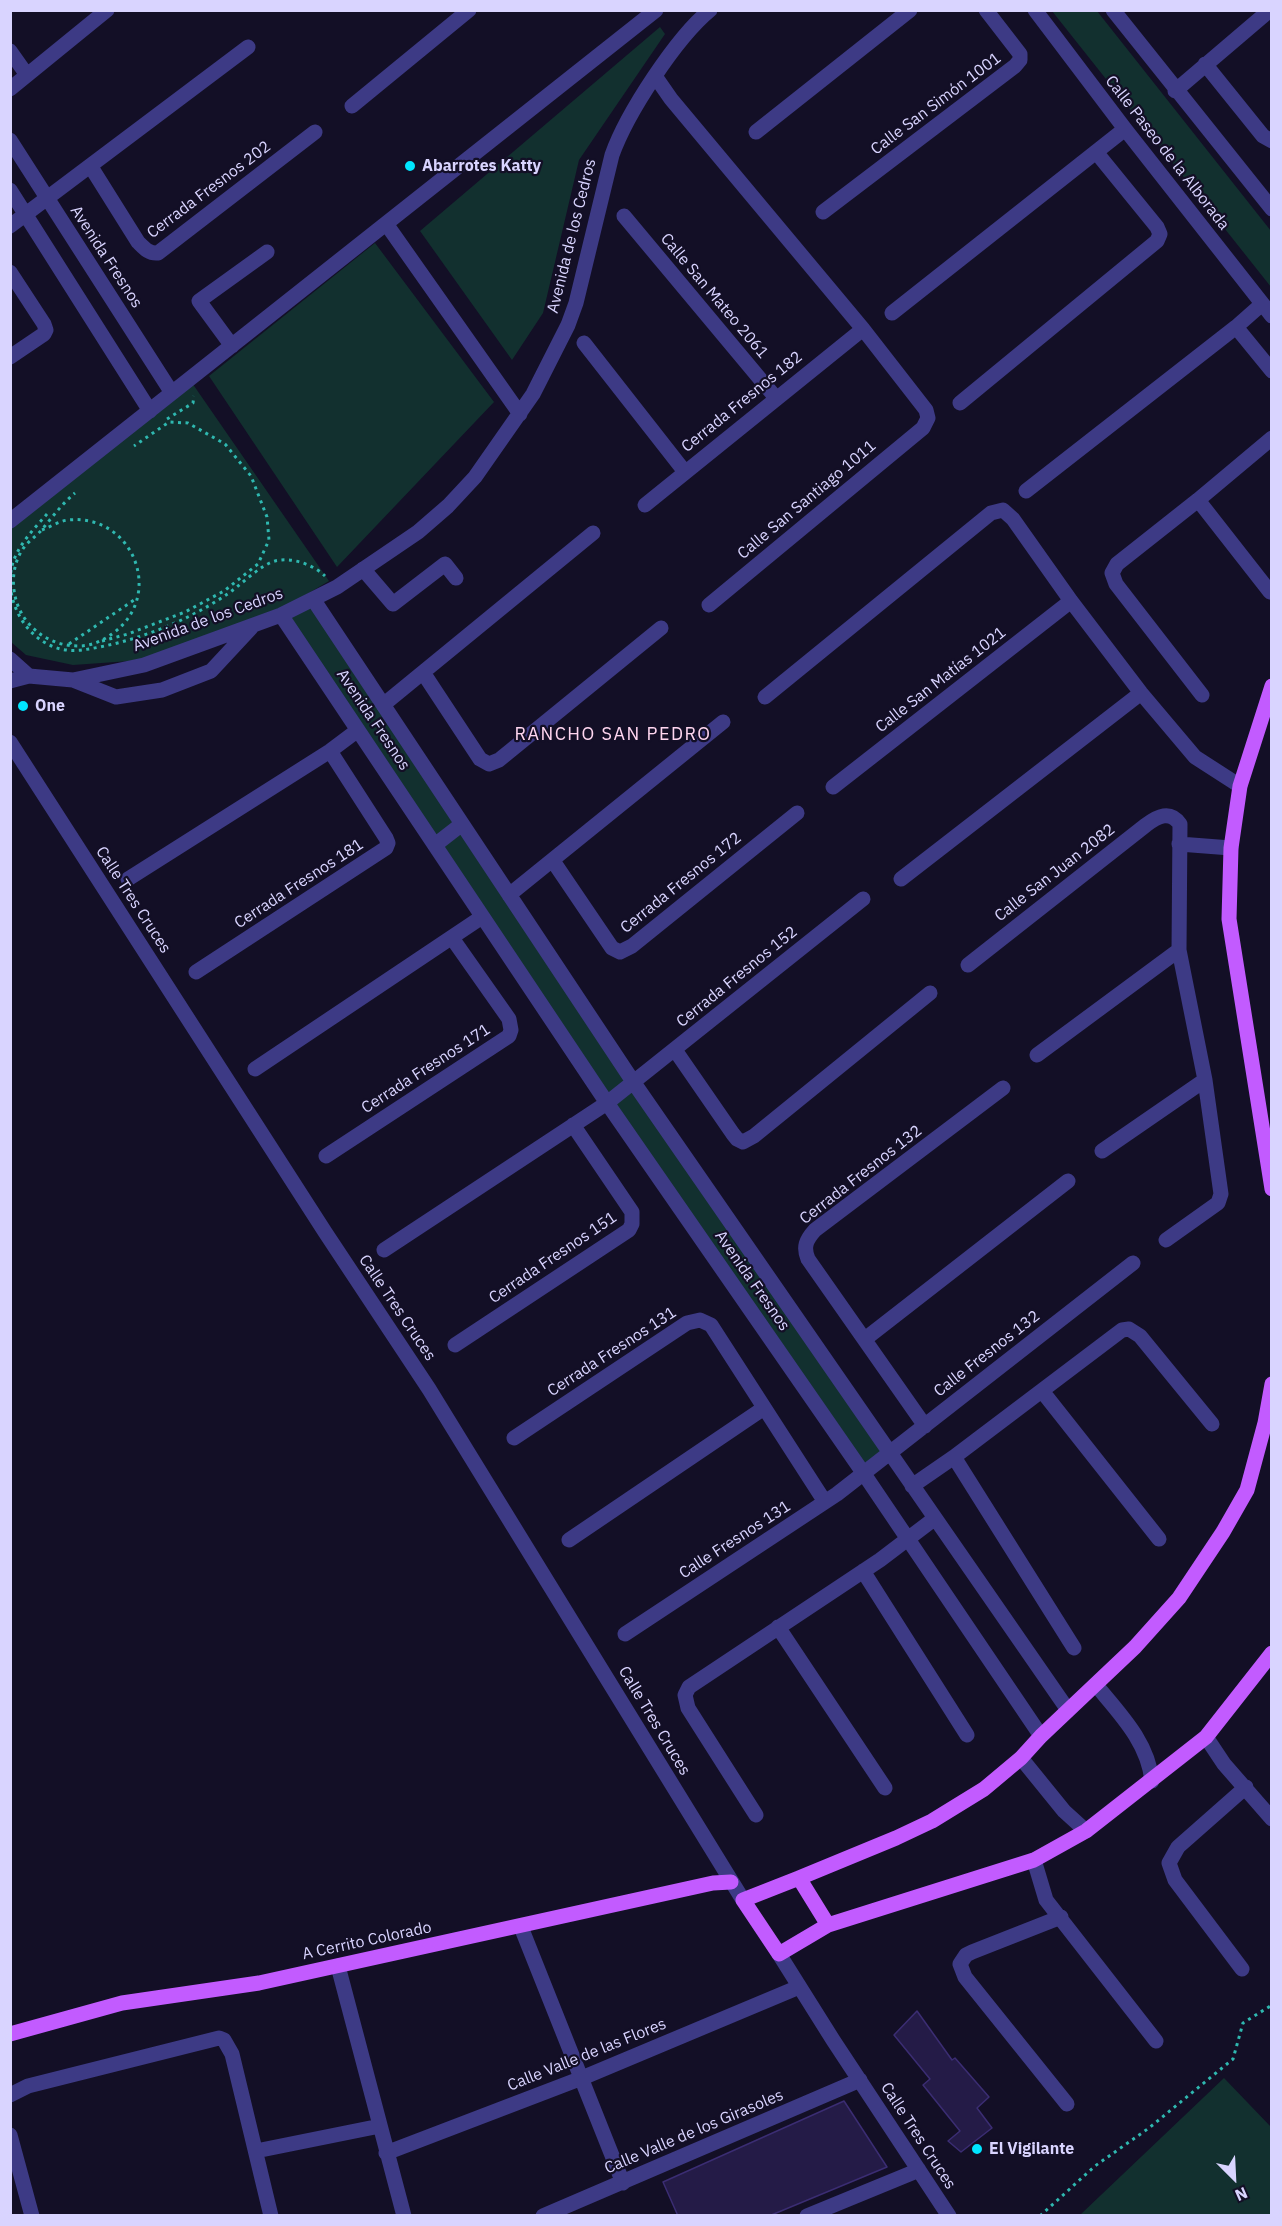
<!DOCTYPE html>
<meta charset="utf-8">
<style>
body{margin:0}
#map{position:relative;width:1282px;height:2226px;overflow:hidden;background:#130f26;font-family:"IBM Plex Sans",sans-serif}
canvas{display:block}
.frame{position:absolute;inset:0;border:12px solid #d9d4ff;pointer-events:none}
.north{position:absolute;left:1204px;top:2148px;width:60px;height:60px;-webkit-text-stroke:4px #130f26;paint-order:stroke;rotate:156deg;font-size:16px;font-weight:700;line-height:24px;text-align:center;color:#d9d4ff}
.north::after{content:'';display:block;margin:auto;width:21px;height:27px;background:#d9d4ff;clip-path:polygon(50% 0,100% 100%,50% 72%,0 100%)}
</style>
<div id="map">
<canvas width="1282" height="2226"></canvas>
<div class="frame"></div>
<div class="north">N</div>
</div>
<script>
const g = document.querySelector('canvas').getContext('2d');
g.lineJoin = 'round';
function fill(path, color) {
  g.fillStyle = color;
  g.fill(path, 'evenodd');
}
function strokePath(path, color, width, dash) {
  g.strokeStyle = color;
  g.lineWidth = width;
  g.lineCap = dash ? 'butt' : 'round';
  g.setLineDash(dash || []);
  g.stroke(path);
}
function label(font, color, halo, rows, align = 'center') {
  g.font = font + ' "IBM Plex Sans",sans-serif';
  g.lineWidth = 4.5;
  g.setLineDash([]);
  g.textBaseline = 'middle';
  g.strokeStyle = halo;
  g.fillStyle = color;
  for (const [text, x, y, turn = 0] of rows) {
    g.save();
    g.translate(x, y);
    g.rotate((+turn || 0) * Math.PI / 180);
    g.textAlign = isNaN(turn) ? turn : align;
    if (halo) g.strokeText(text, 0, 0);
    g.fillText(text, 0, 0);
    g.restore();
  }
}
fill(new Path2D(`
 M1052,11H1097L1271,231V287Z
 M660,27L665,34L579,160L543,313L512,360L420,231Z
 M375,243L494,402L337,567L209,376Z
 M190,380L329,581L275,613L144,660L73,665L26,655L11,642V529Z
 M313,599L890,1454L864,1474L281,615Z
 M1224,2078L1271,2127V2215H1080Z`), '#12302f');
const building = new Path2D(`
 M917,2011L952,2060L955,2058L989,2097L977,2108L992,2128L961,2152L948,2141L960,2131L923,2085L930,2079L894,2035Z
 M844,2101L887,2167L769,2216H678L663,2182Z`);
fill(building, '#241b47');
strokePath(building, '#3b2d73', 1.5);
strokePath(new Path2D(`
 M167,419L193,403L194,396
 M47,514C33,530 14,549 11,571C5,612 38,656 82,650C132,643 184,623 226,595C240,586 260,565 275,561C292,557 312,564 325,576
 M42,530C50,527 59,521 68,520C133,513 166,596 112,634C102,641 91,646 79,646C60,646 43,639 30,625C11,605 7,569 25,546C31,539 39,534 44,527C54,515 63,503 75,493
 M102,641L128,634L185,612L224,591L258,564L269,540L267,517L251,476L225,444L188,423L169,422L134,446
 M69,644L137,598
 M1040,2216L1095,2166L1149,2128L1233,2059L1243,2023L1272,2005`), '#2fb8b0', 3, [3, 4.5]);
strokePath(new Path2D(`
 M1035,10L1125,129L1272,316
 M1113,10L1272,209
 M10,51L27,75
 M1205,64L1263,136L1272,141
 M655,76L671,99L863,329L926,410L928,418L923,428L709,605
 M10,89L107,10
 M1175,91L1270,10
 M352,106L469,10
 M756,132L910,10
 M10,140L172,393
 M91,167L138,242C144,248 149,254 158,253L315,132
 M10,190L150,411
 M823,212L1015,66L1020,60V54L986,10
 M624,216L776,398
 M387,225L520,414
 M10,226L248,47
 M10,272L44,324L46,330L44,334L10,357
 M892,313L1125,129
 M1236,327L1272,371
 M584,343L685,472
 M232,346L199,301L267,252
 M960,403L1157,241L1160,234L1157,227L1096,152
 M1026,491L1236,327L1262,304
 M1198,500L1270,592
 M645,505L863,329
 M10,521L656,10
 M363,569L393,604L445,564L456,578
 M313,599L634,1083L1068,1710
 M281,615L607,1103L864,1474L1041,1736
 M10,659L29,676
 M424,674L480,759L489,764L499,760L661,628
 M73,680L116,697L162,690L211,671L251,628
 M10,681L29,676L73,680L144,665L281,615L337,587L418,532L448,506L475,477L533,394L568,325L576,303L612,155C627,113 676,38 710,10
 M1202,695L1116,584L1112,573L1117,564L1198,500L1272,438
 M765,697L991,513L1003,510L1013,519L1071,601L1141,693L1195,757L1240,786
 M383,705L593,533
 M10,742L325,1232L429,1389L743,1900
 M833,787L1071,601
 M1179,844L1231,848
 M435,845L462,824
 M553,861L612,948L620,952L632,946L797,813
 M128,879L330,751L358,730
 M901,879L1141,693
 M509,895L723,722
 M968,965L1146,825C1158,816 1170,810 1180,824L1179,950L1205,1080L1221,1194L1218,1203L1166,1240
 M196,972L386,848L388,843L386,838L330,751
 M675,1050L733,1134L737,1139L743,1142L754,1136L930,993
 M1037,1055L1179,950
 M255,1069L482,917
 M1102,1151L1205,1080
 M326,1156L509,1036L511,1030L509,1019L452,938
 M384,1250L607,1103L863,899
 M865,1339L1068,1181
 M455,1345L629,1230L632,1224V1212L573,1125
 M1042,1391L1159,1539
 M925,1426L808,1259C803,1247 806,1240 815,1230L1003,1088
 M514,1438L687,1323L700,1320L711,1325L825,1502
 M954,1457L1074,1648
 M912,1486L954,1457L1122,1330L1129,1329L1140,1336L1212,1424
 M569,1540L764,1408
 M863,1571L967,1735
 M778,1627L885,1788
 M625,1634L837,1494L1133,1263
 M1096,1685C1120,1714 1148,1742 1152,1781
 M1206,1737L1224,1764L1272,1819
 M1021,1758L1064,1811L1086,1831
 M756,1815L688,1708L685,1695L689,1687L880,1560L934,1519
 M1034,1860L1046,1900L1156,2041
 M1061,1917L972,1952L966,1955L960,1964L965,1977L1067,2104
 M521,1927L623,2183
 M779,1954L833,2040L949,2216
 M338,1966L404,2216
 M1242,1969L1175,1880L1169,1863L1178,1847L1246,1787
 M10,2095L28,2086L219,2038L224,2040L232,2054L271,2216
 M10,2135L32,2216
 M256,2151L380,2126
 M386,2153L582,2078L799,1987
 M543,2216L860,2080
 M807,2216L919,2170`), '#3d3a85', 15);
strokePath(new Path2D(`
 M1272,686L1240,786L1231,848L1229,919L1272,1189
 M799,1878L896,1838L932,1821L984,1789L1021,1758L1041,1736L1135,1647L1179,1598L1223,1532L1247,1490L1265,1423L1272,1384
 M828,1925L799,1878L743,1900L779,1954L828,1925L1034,1860L1086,1831L1206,1737L1272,1653
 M10,2034L122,2003L259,1983L713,1883L731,1882`), '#c25bff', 15);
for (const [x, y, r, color] of [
 [410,166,6,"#00e5ff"],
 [23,706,6,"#00e5ff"],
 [977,2149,6,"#00e5ff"]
]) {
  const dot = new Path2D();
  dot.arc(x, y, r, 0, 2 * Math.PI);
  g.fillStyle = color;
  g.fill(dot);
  strokePath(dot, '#130f26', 2);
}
label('16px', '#d9d4ff', '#130f26', [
 ["Calle San Simón 1001",936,104,-37],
 ["Calle Paseo de la Alborada",1167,153,52],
 ["Cerrada Fresnos 202",209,190,-37],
 ["Avenida de los Cedros",572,236,-76],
 ["Avenida Fresnos",106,257,57],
 ["Calle San Mateo 2061",714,296,50],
 ["Cerrada Fresnos 182",742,402,-39],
 ["Calle San Santiago 1011",807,500,-40],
 ["Avenida de los Cedros",208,620,-20],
 ["Calle San Matías 1021",941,680,-38],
 ["Avenida Fresnos",373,720,56],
 ["Calle San Juan 2082",1055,873,-38],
 ["Cerrada Fresnos 172",681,883,-39],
 ["Cerrada Fresnos 181",299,884,-33],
 ["Calle Tres Cruces",133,900,57],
 ["Cerrada Fresnos 152",737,977,-39],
 ["Cerrada Fresnos 171",426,1069,-33],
 ["Cerrada Fresnos 132",861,1175,-38],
 ["Cerrada Fresnos 151",553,1258,-34],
 ["Avenida Fresnos",752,1281,55],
 ["Calle Tres Cruces",397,1308,56],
 ["Cerrada Fresnos 131",612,1352,-33],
 ["Calle Fresnos 132",987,1354,-38],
 ["Calle Fresnos 131",735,1540,-33],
 ["Calle Tres Cruces",654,1721,59],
 ["A Cerrito Colorado",367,1941,-12],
 ["Calle Valle de las Flores",587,2055,-22],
 ["Calle Valle de los Girasoles",694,2132,-23],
 ["Calle Tres Cruces",918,2136,57]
]);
label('bold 16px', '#d9d4ff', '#130f26', [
 ["Abarrotes Katty",422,166],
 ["One",35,706],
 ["El Vigilante",989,2149]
], 'left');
g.letterSpacing = '1.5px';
label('18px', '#ffd6f0', '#130f26', [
 ["RANCHO SAN PEDRO",613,735]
]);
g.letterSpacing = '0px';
</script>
